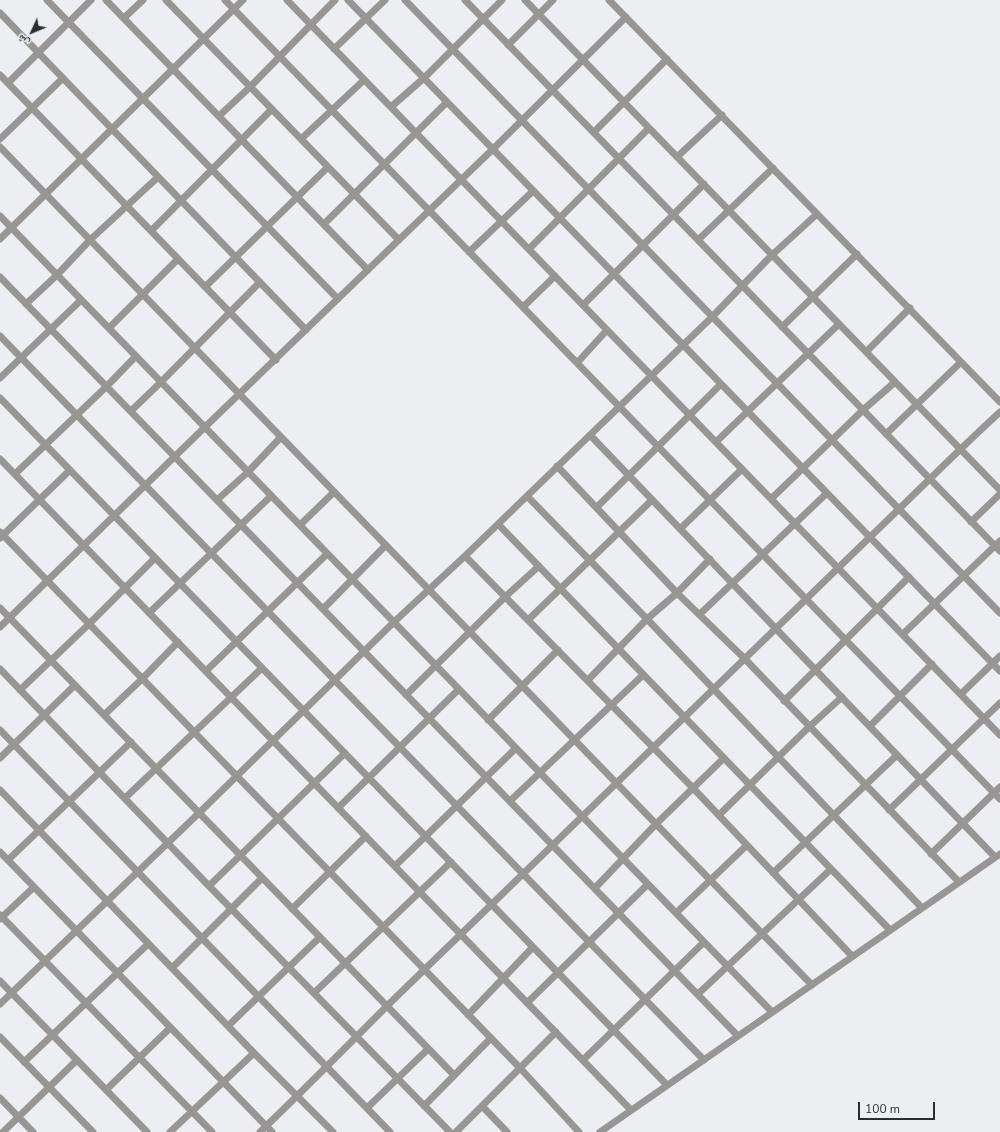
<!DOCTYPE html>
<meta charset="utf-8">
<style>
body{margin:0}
#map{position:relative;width:1000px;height:1132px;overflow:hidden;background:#eceef1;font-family:"Nunito Sans","Noto Naskh Arabic",sans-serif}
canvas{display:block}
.north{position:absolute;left:12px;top:12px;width:40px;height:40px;-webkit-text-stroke:3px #eceef1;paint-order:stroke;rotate:226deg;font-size:11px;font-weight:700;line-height:16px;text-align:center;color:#2b2c2d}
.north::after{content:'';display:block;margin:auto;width:14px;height:18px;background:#2b2c2d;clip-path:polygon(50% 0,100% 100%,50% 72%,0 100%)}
.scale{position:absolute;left:858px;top:1102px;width:77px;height:18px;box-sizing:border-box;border:2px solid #2b2c2d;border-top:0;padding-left:5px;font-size:12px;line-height:14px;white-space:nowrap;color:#2b2c2d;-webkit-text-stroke:3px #eceef1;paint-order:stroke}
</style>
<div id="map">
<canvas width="1000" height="1132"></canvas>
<div class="north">ش</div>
<div class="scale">100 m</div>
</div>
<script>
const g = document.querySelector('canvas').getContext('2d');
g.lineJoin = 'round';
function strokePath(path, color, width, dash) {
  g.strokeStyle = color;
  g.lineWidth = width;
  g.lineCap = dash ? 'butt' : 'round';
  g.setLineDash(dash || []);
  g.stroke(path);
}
strokePath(new Path2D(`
 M47,0L338,299
 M106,0L368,270
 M166,0L399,240
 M225,0L1000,799
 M287,0L1000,735
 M348,0L1000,671
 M405,0L1000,613
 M465,0L1000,551
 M525,0L1000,490
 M609,0L1000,402
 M0,13L306,330
 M124,18L143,0
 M508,45L553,0
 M334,49L385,0
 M0,75L276,360
 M8,83L91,0
 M391,107L424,78L502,0
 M219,116L250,87L335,0
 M594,132L667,59
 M0,139L63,78
 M301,139L364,80
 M0,147L812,985
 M677,157L722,115
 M0,216L772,1012
 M324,224L447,102
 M151,231L272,109
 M0,239L243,0
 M698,240L773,168
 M529,249L649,128
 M469,252L533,191
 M0,277L738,1036
 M205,287L328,167
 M26,304L57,275L90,240L158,177
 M583,305L704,184
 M523,307L555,276
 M782,327L857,254
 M109,328L178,259
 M0,336L704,1060
 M866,352L910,308
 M577,363L607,330
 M0,378L81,300
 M0,398L667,1085
 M131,411L161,382L260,282
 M886,434L961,362
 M590,435L995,857
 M716,442L748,411L839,324
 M0,459L631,1110
 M557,466L677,593L744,658L959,882
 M15,474L107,386L136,356
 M527,496L647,619L922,908
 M771,499L863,410L895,382
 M217,500L248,472L281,437
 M597,507L721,384
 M971,522L1000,494
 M498,524L890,930
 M300,525L334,492
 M680,529L742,469
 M0,532L520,1068L579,1132
 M0,538L70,470
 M465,556L693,788L852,956
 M0,608L454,1075
 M323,609L386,545
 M149,613L271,496
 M700,614L827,493
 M528,620L652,500
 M0,627L205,427L493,149L626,17
 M903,634L1000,541
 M0,669L209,886L450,1132
 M206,671L327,554
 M588,680L647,619L677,593L710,559
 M20,690L89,624L155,558
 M961,694L1000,656
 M406,695L506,596L539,566
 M784,701L909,577
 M104,715L142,679L178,642
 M488,720L558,650
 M870,726L932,664
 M0,730L390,1132
 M0,758L75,685
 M0,790L254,1053L333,1132
 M125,798L262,668
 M510,801L643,675
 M338,808L459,689
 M889,810L1000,703
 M719,815L809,727L842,697
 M0,852L272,1132
 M931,854L1000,787
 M8,860L131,742
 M395,866L516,748
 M773,873L897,755
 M209,886L345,753
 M595,888L656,824L724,758
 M292,909L366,836
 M676,913L747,845
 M0,915L212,1132
 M0,919L34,887
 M172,968L262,878
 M0,981L147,1132
 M314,993L451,862
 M698,994L831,869
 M527,1003L648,884
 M0,1004L199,813L394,622L465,556L712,317L772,255L817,214
 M468,1015L533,947
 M228,1026L320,937
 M0,1037L93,1132
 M583,1060L704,942
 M24,1062L148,944
 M106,1090L170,1028
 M0,1098L33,1132
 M424,1106L491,1038
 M482,1106L507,1132
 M367,1108L428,1049
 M3,1132L77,1060
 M170,1132L254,1053
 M260,1132C304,1090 346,1047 389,1004C549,849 708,693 869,538C913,496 955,453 1000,412
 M456,1132L556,1032
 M600,1132L1000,854`), '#979695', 7);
</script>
